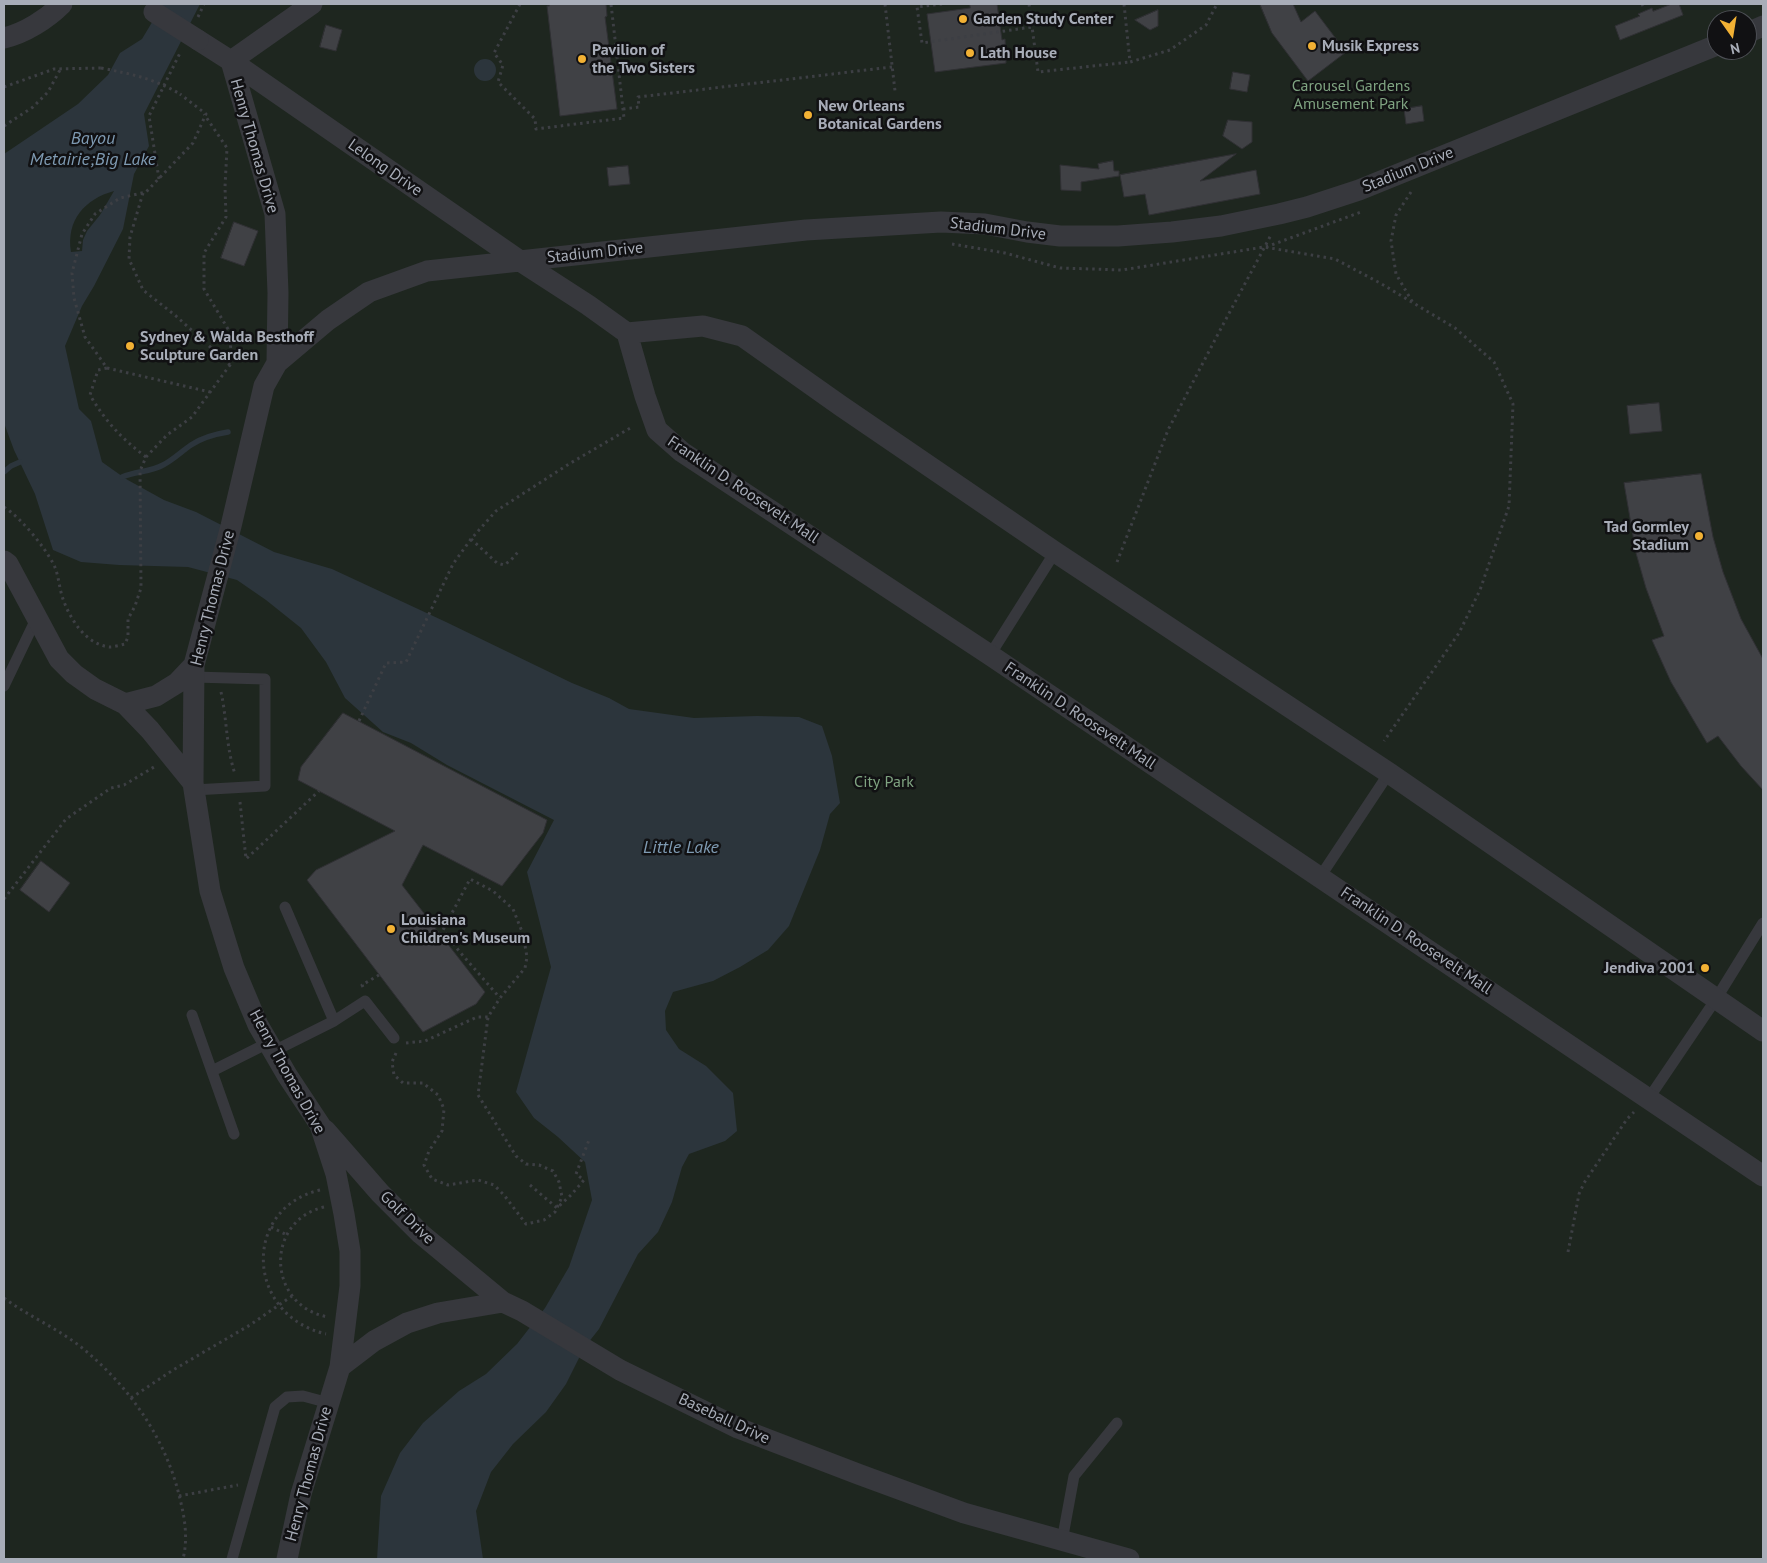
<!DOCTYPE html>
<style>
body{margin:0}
#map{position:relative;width:1767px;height:1563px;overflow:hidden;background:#161618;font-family:"PT Sans",sans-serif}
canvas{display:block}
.frame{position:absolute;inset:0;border:5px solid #a8adb8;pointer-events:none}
.north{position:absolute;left:1707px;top:10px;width:50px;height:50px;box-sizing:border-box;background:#111113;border:1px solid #4d4f55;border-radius:50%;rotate:167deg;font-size:14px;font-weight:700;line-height:20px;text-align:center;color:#a8adb8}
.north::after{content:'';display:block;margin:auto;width:18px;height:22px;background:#f2b134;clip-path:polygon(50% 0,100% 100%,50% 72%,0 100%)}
</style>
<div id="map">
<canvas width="1767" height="1563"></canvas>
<div class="frame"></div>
<div class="north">N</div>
</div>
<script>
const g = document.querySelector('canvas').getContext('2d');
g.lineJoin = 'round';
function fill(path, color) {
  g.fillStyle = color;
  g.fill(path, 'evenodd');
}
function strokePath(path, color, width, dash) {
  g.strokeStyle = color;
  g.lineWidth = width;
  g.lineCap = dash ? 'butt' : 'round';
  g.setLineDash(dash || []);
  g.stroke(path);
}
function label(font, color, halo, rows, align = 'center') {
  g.font = font + ' "PT Sans",sans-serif';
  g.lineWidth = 5;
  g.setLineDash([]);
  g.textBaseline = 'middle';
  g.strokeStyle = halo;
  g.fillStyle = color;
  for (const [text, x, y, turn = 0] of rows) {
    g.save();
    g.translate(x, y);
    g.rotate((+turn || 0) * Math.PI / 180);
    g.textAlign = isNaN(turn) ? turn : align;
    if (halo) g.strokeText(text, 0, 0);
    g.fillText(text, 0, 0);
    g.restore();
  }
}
fill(new Path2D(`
 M4,4H1763V1559H4ZM1717,20H1747V50H1717Z`), '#1e261f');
fill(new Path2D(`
 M163,4H200L144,114L149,146L134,174L123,229L94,286L82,306L65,346L79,409L91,421L102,462L126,479L164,500L196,512L274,552L332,569L446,622L572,683L609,698L629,709L694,718L757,716L799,717L822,726L832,756L840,803L830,814L820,850L789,926L768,950L740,967L713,981L673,992L665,1011L666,1030L679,1049L706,1066L733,1093L737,1131L725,1141L689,1154L682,1167L672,1202L658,1232L638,1254L599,1329L584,1348L566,1384L546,1412L513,1444L491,1472L476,1511L483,1559H377L381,1496L400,1453L423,1423L459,1391L486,1374L517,1344L545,1308L569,1267L592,1200L585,1162L558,1137L534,1118L516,1092L551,967L527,872L554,820L447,765L411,743L383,732L345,698L326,662L301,628L266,600L237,580L188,567L119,565L81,562L53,550L35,494L14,450L4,423V154L78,104L108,75L120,53L142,39ZM114,191L100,215L87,231L83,240L82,251L71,252C66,220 85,199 114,191Z
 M474 70a11 11 0 1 1 22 0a11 11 0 1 1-22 0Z`), '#2c353c');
strokePath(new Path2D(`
 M4,472L11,466L20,462
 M122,477C136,471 150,472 163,465C173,460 182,451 191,445C203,437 215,434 228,432`), '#2c353c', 5.5);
const building = new Path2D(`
 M549,4H606L607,16L605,17L617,109L560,116L547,6H549Z
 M970,4H997L1002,40L1005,39L1006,63L935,72L927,14L970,8Z
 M1260,4H1293L1301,22L1315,11L1346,52L1308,81L1272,33Z
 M1672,4H1679L1683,15L1620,40L1615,26L1640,16L1638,14L1652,8L1653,11Z
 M1158,10V26L1150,30L1135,20Z
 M326,25L342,30L336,51L320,47Z
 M1233,72L1250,75L1247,92L1230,89Z
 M1422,106L1424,121L1406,124L1404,109Z
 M1228,120L1252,122V142L1242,149L1223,136Z
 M1236,154L1200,181L1256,170L1260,194L1149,215L1145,194L1124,197L1120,175Z
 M1113,161L1114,171H1119V176L1081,182V191L1061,190L1060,165L1099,169L1098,164Z
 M628,166L630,184L609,186L607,168Z
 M234,222L258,231L244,266L221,258Z
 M1659,403L1662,431L1630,434L1627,406Z
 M1701,474L1713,537L1723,572L1741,619L1763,659V790L1741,766L1718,736L1707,743L1671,682L1652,640L1664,636L1646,588L1636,553L1624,483Z
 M343,713L547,820L543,833L502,886L423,845L402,885L485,992L476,1004L423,1032L307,880L316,870L395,831L298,780L301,767Z
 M41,861L70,883L49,912L20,890Z`);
fill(building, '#404145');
strokePath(building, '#303034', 1);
strokePath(new Path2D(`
 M520,4L494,53L503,65L498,82L535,119L536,129L624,118L611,4
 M885,4L895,91
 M942,4L917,7L922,43L1032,27
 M1029,4L1038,72L1130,62
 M1124,4L1130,62L1170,50L1206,25L1217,4
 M1642,4L1643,6
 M198,17L204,4
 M4,87L54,69L101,68
 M623,109L639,107L638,97L892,67
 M4,126L33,107L48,92L60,70
 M159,179L149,116L181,51
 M1411,192L1396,215L1391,241L1396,274L1413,303
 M143,193L130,237L129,259L143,290L176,316L230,365L231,334L204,289V253L226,217L225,187L227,148L204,114
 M952,244L1005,253L1060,268L1122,270L1264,247L1335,259L1380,283L1455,328L1494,362L1513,404L1509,506L1480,590L1459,633L1384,741
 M1266,247L1361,212
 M107,368L210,392
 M146,457L167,435L192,417L230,365
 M4,507C22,519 44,546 54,565C59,576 59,588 63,599C70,619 86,645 110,647C114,647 120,645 125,644L128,637V619L135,606L141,588L140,471L146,457C122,439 105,421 90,395L98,370L107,368L85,337L74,298L72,273L82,234L95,214L120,198L146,192L193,143L206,114L180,94
 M471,539L497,563L504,565L511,560L518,552
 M1117,562L1168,430L1218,334L1271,235
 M221,692C227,719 226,747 235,774
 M359,721L386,663L406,662L453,564L471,539L496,511L569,464L632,427
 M240,802L246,859L319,791
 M4,899L66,819L111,788L124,785L154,767
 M441,935L443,930
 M363,987L362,985L379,975
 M406,1043L425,1041L477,1017H488
 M396,1053L392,1062L394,1075L403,1083H423L438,1095L444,1109L442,1131L429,1151L424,1165L432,1179L448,1185L478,1180L494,1185L504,1195L526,1224L544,1220L555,1212L562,1197L559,1182L553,1171L539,1165L526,1164L516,1156L478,1095L488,1017L500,998L525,968L527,957L523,934L513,909L493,891L470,879L443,930L459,951L500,998
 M530,1185L557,1208L571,1195L584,1180L576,1174L589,1140
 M320,1190C242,1208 245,1315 326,1334
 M324,1207C264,1221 267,1306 328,1317
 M271,1227L287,1235
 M1568,1252L1579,1194L1584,1183L1627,1119L1634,1112
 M4,1298C28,1316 57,1328 81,1347C129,1386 166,1438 180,1499C185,1519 188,1539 183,1559
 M131,1398L173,1370L250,1325L292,1296
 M179,1496L238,1485`), '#3d3f44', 3, [2.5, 4]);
strokePath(new Path2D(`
 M990,655L1055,552
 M194,677L265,679V786L194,790
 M4,686L36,619
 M1320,877L1389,773
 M192,1015L234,1134
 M334,1021L365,1001L394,1038
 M274,1051L334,1021L285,907
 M212,1071L268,1043
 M1649,1098L1716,999L1763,923
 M1062,1541L1074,1476L1117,1423
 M232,1559L275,1407L287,1397L303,1396L329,1403`), '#37383d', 11);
strokePath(new Path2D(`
 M1747,33L1763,26
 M4,38C25,33 47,19 62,4
 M198,40L231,61L520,261L588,305L627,333
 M231,61L275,214L278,293L277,363L264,386L231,526L194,665L193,783L210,891L234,968L258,1025L287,1075L320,1125L336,1174L344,1214L350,1251V1286L340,1367L301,1494L287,1559
 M231,61L312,4
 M277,363L328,320L369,292L427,271L806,230L941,222L985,224L1027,232L1060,236H1118L1172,232L1221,226L1279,214L1307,207L1359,190L1717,45
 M4,561L8,564L59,659L74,674L95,689L125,704L150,730L193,783
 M125,704L156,696L177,683L194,665
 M1763,1031L1389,773L1055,552L841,406L742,336L703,326L627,333L645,396L657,430L682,452L990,655L1763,1176
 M325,1130L380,1193L421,1234L503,1302
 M340,1367L374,1341L407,1323L438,1313L503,1302L522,1311L620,1370L738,1428L858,1474L964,1513L1129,1559`), '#37383d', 21);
strokePath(new Path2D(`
 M101,68C131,74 153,78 180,94`), '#3d3f44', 3, [2.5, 4]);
strokePath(new Path2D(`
 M154,12L198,40`), '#37383d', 21);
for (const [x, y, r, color] of [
 [963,19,5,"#f2b134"],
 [1312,46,5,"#f2b134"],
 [970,53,5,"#f2b134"],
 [582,59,5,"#f2b134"],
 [808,115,5,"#f2b134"],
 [130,346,5,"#f2b134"],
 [1699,536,5,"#f2b134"],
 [391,929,5,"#f2b134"],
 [1705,968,5,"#f2b134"]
]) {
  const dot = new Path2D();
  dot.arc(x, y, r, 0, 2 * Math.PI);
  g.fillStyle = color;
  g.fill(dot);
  strokePath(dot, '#111113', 2);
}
label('bold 16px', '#a8adb8', '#111113', [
 ["Garden Study Center",973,19],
 ["Musik Express",1322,46],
 ["Pavilion of",592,50],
 ["the Two Sisters",592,68],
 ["Lath House",980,53],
 ["New Orleans",818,106],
 ["Botanical Gardens",818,124],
 ["Sydney & Walda Besthoff",140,337],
 ["Sculpture Garden",140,355],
 ["Tad Gormley",1689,527,"right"],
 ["Stadium",1689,545,"right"],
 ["Louisiana",401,920],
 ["Children's Museum",401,938],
 ["Jendiva 2001",1695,968,"right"]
], 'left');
label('16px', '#7fa381', '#111113', [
 ["Carousel Gardens",1351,86],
 ["Amusement Park",1351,104],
 ["City Park",884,782]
]);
label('16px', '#a8adb8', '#111113', [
 ["Henry Thomas Drive",254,146,74],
 ["Lelong Drive",385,168,35],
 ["Stadium Drive",1408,170,-22],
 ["Stadium Drive",998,229,7],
 ["Stadium Drive",595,253,-6],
 ["Franklin D. Roosevelt Mall",743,490,34],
 ["Henry Thomas Drive",213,598,-76],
 ["Franklin D. Roosevelt Mall",1080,716,34],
 ["Franklin D. Roosevelt Mall",1416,941,34],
 ["Henry Thomas Drive",287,1072,61],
 ["Golf Drive",407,1218,44],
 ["Baseball Drive",724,1419,25],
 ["Henry Thomas Drive",309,1474,-75]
]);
label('italic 18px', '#7f9bb3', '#111113', [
 ["Bayou",93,139],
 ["Metairie;Big Lake",93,160],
 ["Little Lake",681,848]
]);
</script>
